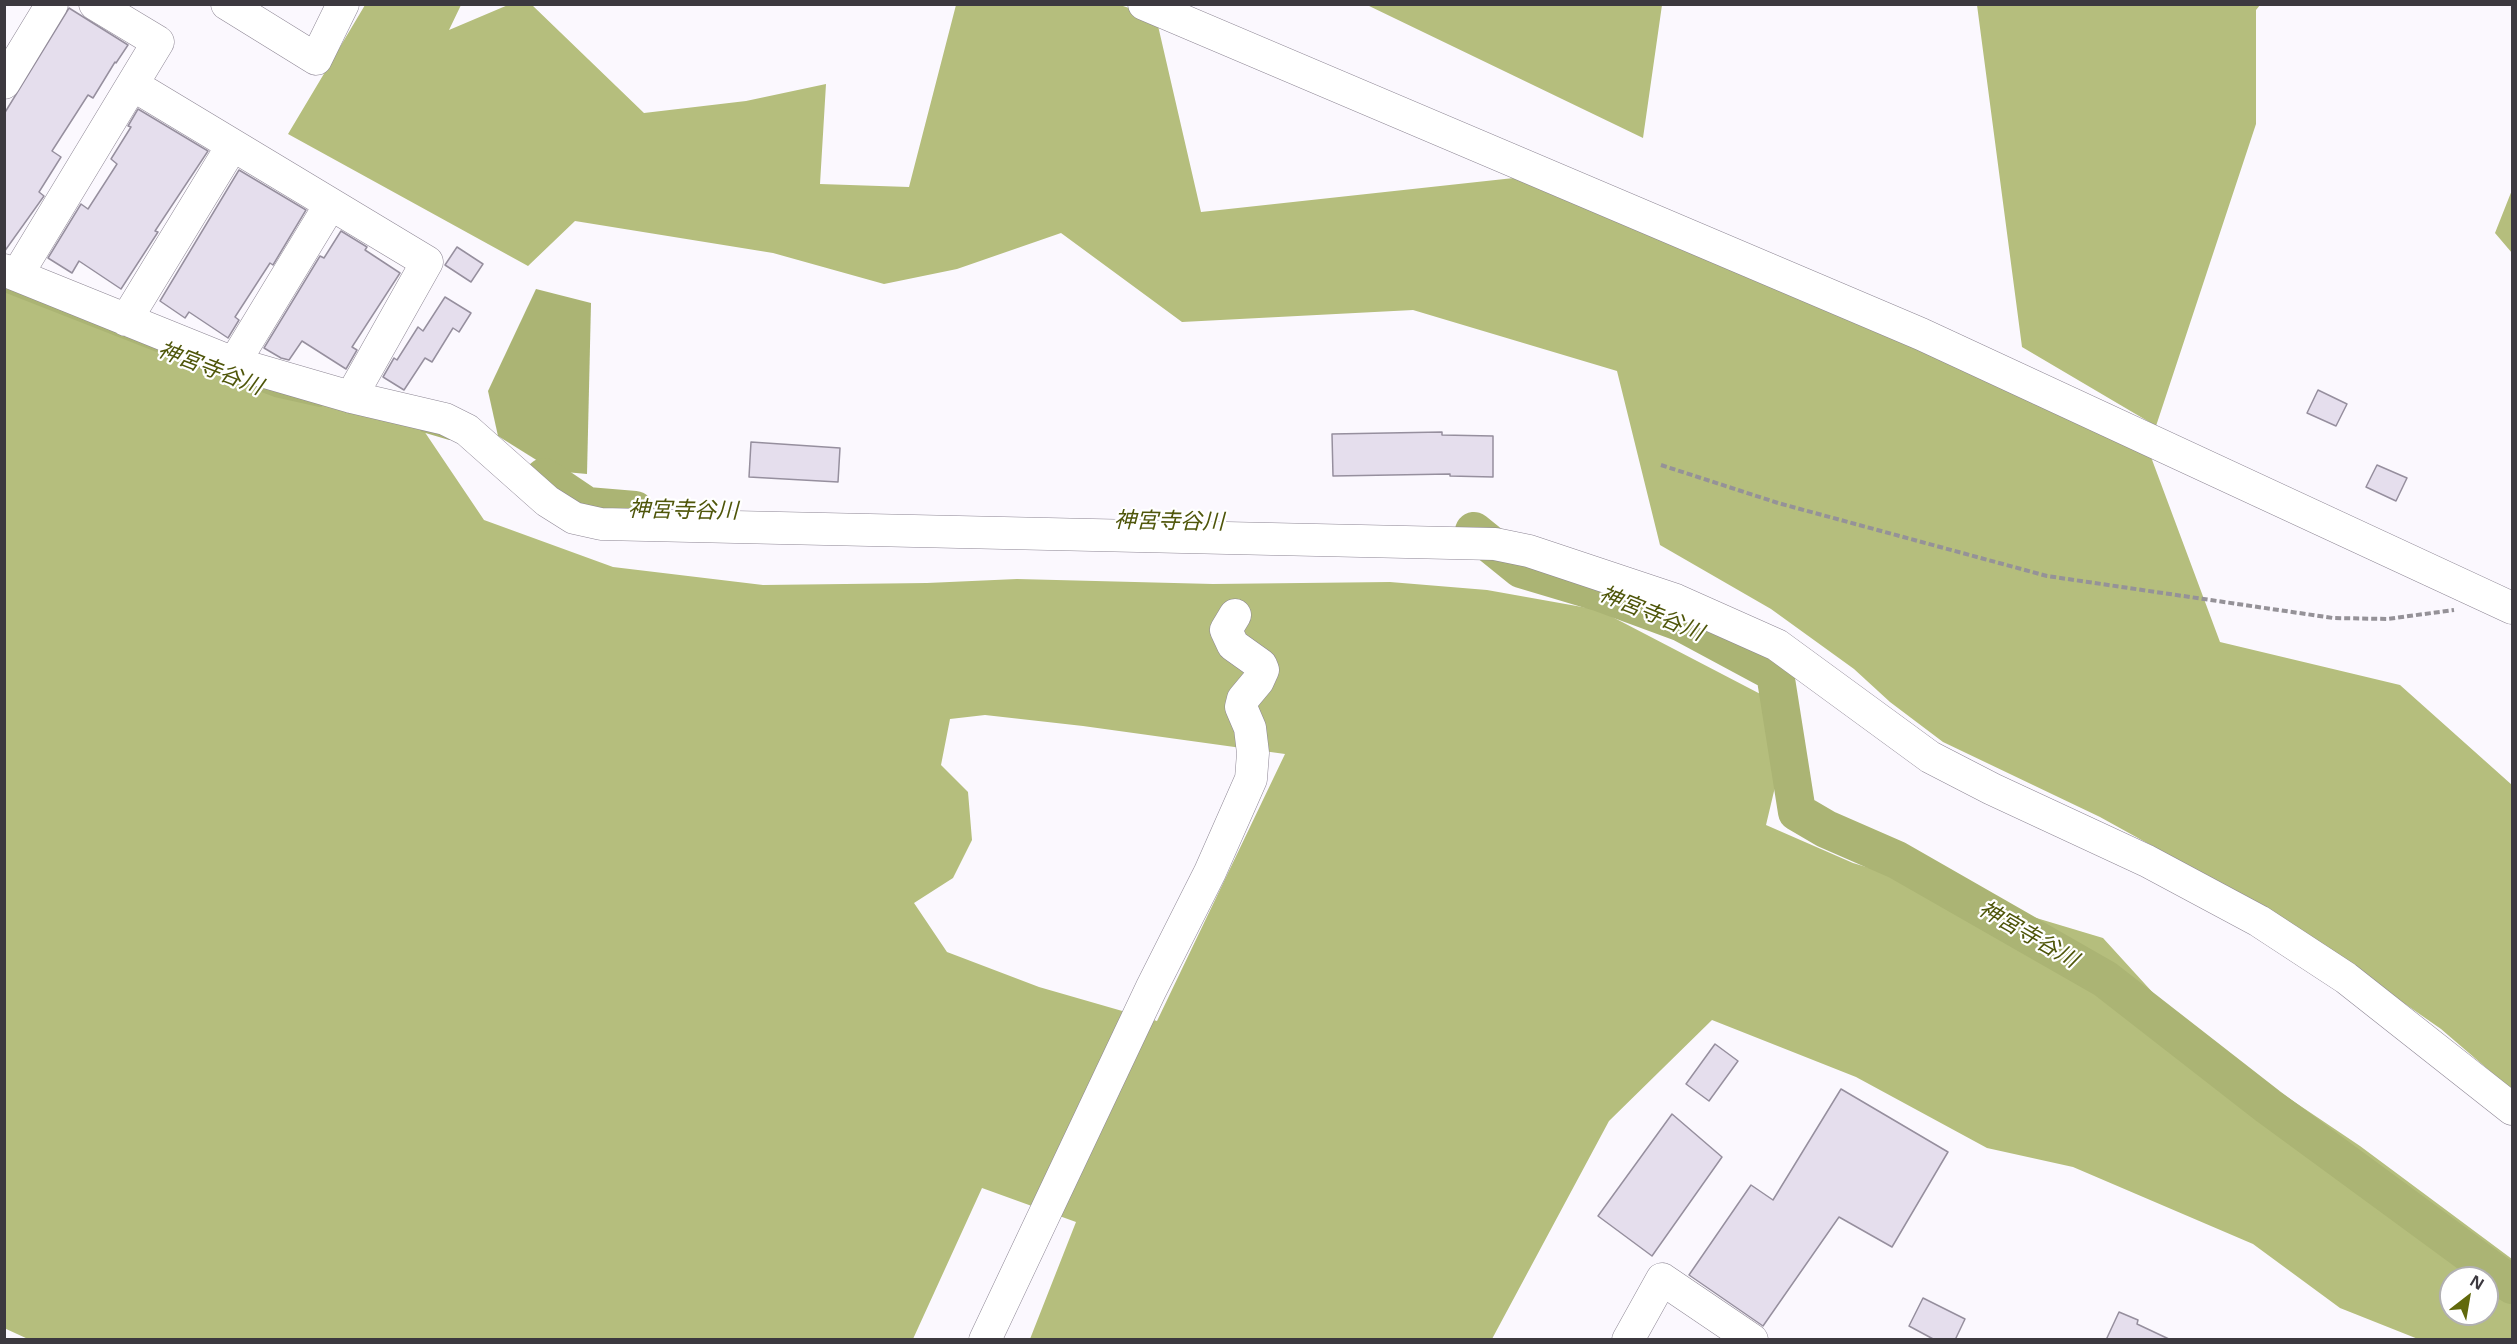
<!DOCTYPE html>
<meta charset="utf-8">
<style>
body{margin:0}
#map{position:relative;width:2517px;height:1344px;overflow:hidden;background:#fbf8fe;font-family:"Open Sans",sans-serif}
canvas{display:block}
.frame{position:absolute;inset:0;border:6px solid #3c393f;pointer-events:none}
.north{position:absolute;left:2439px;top:1266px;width:60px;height:60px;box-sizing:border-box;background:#fff;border:2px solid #b1b0b2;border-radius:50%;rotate:31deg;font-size:16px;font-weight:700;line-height:24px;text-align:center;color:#3c393f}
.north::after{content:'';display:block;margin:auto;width:21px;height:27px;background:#61690c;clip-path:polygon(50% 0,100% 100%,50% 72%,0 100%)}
</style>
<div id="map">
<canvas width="2517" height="1344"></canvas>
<div class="frame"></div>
<div class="north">N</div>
</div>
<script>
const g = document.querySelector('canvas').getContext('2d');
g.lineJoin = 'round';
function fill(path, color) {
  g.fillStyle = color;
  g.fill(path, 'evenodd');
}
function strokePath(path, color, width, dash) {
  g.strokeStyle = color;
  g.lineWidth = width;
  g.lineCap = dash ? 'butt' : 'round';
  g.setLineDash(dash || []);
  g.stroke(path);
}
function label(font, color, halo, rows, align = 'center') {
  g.font = font + ' "Open Sans","Noto Sans JP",sans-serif';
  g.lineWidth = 4.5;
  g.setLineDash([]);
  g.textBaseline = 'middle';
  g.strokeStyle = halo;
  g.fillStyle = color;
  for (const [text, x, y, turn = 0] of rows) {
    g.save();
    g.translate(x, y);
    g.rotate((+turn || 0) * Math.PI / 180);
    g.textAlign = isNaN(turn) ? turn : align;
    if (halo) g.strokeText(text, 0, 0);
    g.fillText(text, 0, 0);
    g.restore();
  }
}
fill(new Path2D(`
 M365,5H461L449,30L508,5H532L644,113L746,101L826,84L820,184L909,187L956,5H1120L1156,17L1201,212L1523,177L2148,449L2220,642L2400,685L2512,785V1090L2441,1029L2279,916L2100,817L1943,742L1890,702L1854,669L1771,609L1660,545L1617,371L1413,310L1182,322L1061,233L957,269L884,284L773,253L575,221L528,266L288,134Z
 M1367,5H1662L1643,138Z
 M1977,5H2260L2256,10V124L2156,426L2022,347Z
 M2512,190V253L2495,233Z
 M4,281L420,425L484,520L613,567L763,585L927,583L1017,579L1213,584L1390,582L1487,590L1599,610L1793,711L1766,825L1853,863L2103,938L2186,1029L2360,1146L2512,1259V1339H2418L2340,1308L2253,1244L2073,1167L1987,1148L1856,1077L1712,1020L1609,1121L1492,1339H1030L1076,1222L982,1188L913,1339H28L4,1328ZM985,715L1083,726L1285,754L1157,1021L1039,987L947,952L914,903L953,878L972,840L968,792L941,765L950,719ZM2451,1278H2487V1314H2451Z`), '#b5be7d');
fill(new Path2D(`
 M536,289L591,303L587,474L554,471L498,436L488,391Z`), '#abb474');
strokePath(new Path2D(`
 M4,289L208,369
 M232,378L275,394L320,404
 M423,429L450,437`), '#abb474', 6);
strokePath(new Path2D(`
 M544,477L587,506L635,510
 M1474,531L1521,569L1598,592L1682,623L1775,673L1797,812L1826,829L1897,860L2105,979L2268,1106L2512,1285`), '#abb474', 38);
const building = new Path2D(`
 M69,8L128,45L116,63L115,62L93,98L88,95L52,151L61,157L39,192L44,196L4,252V114Z
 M138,109L208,151L155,231L158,232L121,289L79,261L72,273L48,258L81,204L88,209L117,164L111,159L131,127L128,126Z
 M239,170L306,210L273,265L270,263L235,317L239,320L228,338L189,312L185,318L160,301Z
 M341,231L367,247L365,250L400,273L352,347L357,350L346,369L302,341L289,360L281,358L264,348L320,256L324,258Z
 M457,247L483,264L471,282L445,265Z
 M445,297L471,313L459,332L453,328L432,362L425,358L404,390L383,377L394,358L397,360L418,327L423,331Z
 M2318,390L2347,404L2336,426L2307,413Z
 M1442,432V435L1493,436V477L1450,476V474L1333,476L1332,434Z
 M751,442L840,448L838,482L749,477Z
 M2377,465L2407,478L2396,501L2366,487Z
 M1715,1044L1738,1061L1709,1101L1686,1084Z
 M1841,1089L1948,1152L1892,1247L1839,1217L1763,1326L1689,1275L1751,1185L1773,1200Z
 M1672,1114L1722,1157L1652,1256L1598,1216Z
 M1923,1298L1965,1319L1955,1340H1935L1909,1326Z
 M2119,1312L2138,1320L2137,1324L2171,1340H2106Z`);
fill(building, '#e5deed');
strokePath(building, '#968f9e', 1.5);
const minor = new Path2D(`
 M227,4L316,59L343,4
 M1144,4L1921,334L2512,608
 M4,83L52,4
 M133,85L427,262L351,397
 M4,270L234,363L351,397L445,419L467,430L547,501L574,518L601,524L1495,544L1529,551L1676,600L1777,645L1930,757L1992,789L2147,861L2259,921L2346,978L2512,1109
 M17,275L158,42L95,4
 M126,320L232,146
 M234,363L330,205
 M985,1340L1151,989L1210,872L1251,779L1253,753L1250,728L1241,707L1243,699L1258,681L1263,670L1261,665L1233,645L1226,630L1235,615
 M1628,1340L1662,1279L1752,1340`);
strokePath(minor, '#8d8694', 33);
strokePath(new Path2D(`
 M1661,465L1778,503L2047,576L2333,618L2387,619L2454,610`), '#959298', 4, [6, 3]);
strokePath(minor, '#fff', 32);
label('italic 22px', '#4f560a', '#fff', [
 ["神宮寺谷川",210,369,21],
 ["神宮寺谷川",683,511,1],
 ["神宮寺谷川",1169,522,1],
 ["神宮寺谷川",1651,614,22],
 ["神宮寺谷川",2028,935,30]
]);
</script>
